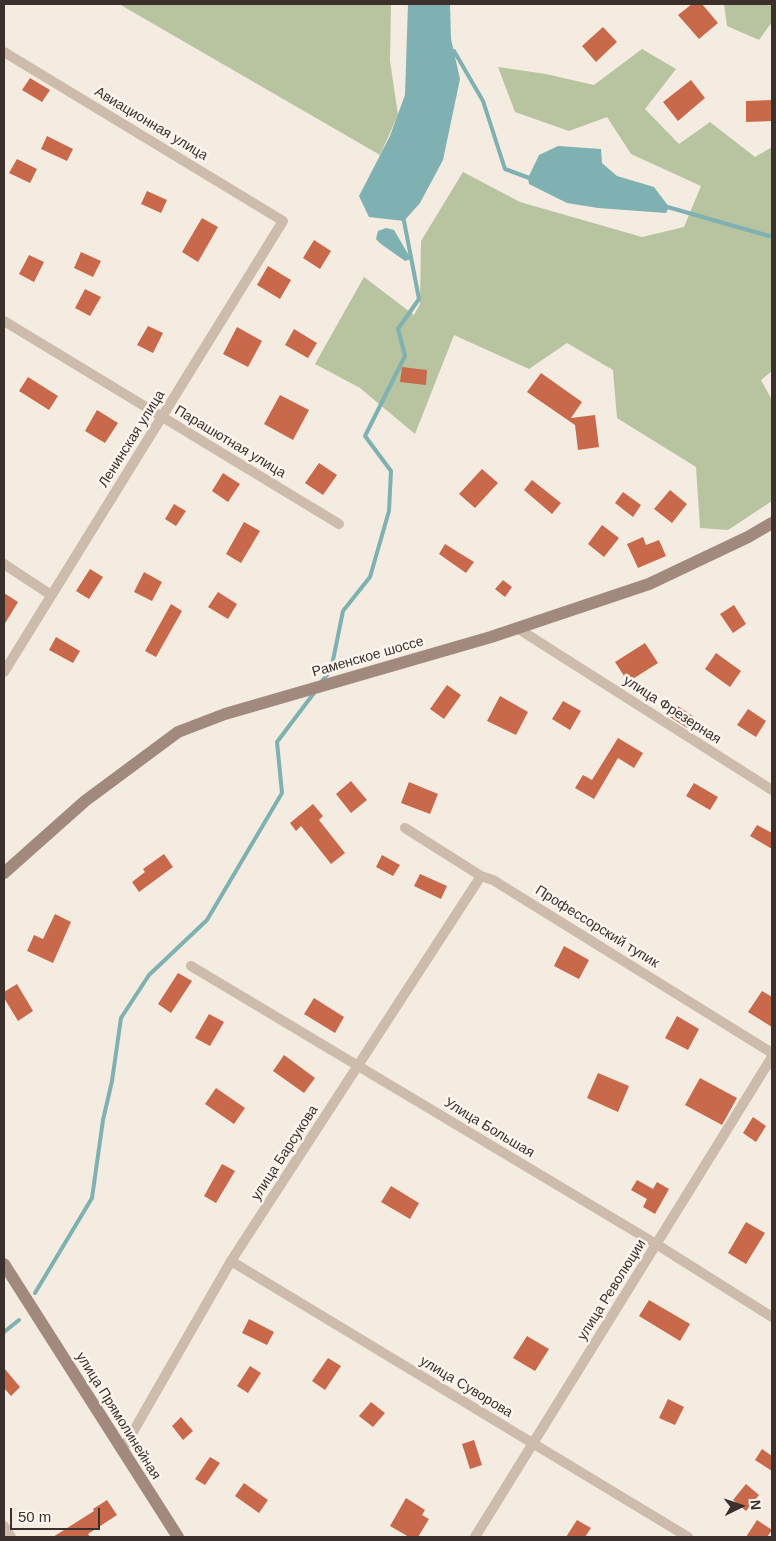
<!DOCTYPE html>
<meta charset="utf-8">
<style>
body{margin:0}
#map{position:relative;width:776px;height:1541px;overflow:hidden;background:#f4ebe1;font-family:Arial,sans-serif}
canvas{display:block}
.frame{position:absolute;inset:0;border:5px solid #3b302b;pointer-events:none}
.north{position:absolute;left:716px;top:1481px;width:50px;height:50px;-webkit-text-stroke:4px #fbf5ee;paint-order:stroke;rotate:86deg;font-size:14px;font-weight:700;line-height:20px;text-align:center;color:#3b302b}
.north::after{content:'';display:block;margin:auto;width:18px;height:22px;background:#3b302b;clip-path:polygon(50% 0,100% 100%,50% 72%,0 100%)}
.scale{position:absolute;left:10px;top:1508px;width:90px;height:22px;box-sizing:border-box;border:2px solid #3b302b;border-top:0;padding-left:6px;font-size:15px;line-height:18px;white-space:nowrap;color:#3b302b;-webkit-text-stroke:4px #fbf5ee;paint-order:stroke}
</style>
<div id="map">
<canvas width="776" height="1541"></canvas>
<div class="frame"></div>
<div class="north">N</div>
<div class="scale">50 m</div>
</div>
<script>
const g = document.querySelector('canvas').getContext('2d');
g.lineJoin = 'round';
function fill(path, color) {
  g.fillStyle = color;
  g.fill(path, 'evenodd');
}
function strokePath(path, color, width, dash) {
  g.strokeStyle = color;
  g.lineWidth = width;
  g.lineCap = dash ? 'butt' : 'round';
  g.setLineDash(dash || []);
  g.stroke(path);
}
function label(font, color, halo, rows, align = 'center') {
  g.font = font + ' Arial,sans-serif';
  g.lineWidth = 5;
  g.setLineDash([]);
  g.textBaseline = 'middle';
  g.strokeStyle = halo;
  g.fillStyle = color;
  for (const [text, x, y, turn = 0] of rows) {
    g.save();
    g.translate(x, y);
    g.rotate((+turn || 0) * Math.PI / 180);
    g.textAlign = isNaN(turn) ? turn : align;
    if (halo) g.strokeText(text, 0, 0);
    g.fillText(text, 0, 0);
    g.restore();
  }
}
fill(new Path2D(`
 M119,4H391L390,61L398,115L380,155Z
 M724,4H772V22L759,40L727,26Z
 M642,49L676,69L645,109L679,144L710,122L755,157L772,147V371L761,380L772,400V501L728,530L700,528L696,467L617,418L613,370L567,343L529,369L454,335L415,434L360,388L315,364L364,277L414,315L420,304L421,241L463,172L520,202L642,237L684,227L701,186L631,154L607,117L569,131L515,112L498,67L546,74L594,85Z`), '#b8c4a0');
fill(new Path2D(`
 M408,4H450L451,39L460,79L443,160L420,203L404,221L369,217L359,196L390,136L405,95Z
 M558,146L601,149L602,163L617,176L654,187L669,207L666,213L598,208L567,203L529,184L528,178L539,155Z
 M386,228L394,230L411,259L405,261L381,244L376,239L378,231Z`), '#7fb0b2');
strokePath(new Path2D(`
 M454,51L483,101L505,169L532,179
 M664,206L769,236L772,235
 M322,681L331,670L343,611L370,577L389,511L391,471L365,436L405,356L398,329L419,299L404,221
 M35,1293L92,1198L103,1120L112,1081L121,1018L149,975L207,920L282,793L277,742L314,693
 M4,1332L19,1320`), '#7fb0b2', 4);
fill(new Path2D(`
 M692,4H702L718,23L699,39L678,15Z
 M603,27L617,42L596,62L582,46Z
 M30,78L50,90L42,102L22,90Z
 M691,80L705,98L678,121L663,102Z
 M772,100V121L746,122V101Z
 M47,136L73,149L67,161L41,149Z
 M17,159L37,169L30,183L9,173Z
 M147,191L167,200L161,213L141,204Z
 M202,218L218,227L198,262L182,252Z
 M314,240L331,251L320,269L303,258Z
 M81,252L101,261L93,277L74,268Z
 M29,255L44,262L34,282L19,274Z
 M268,266L291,280L280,299L257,285Z
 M85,289L101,297L90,316L75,308Z
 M148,326L163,333L153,353L137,345Z
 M237,327L262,341L248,367L223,354Z
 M294,329L317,343L308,358L285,345Z
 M402,367L427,370L426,385L400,382Z
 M541,373L582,402L571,418L595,415L599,447L578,450L575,425L527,392Z
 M28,377L58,396L49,410L19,391Z
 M280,395L309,410L293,440L264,424Z
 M97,410L118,423L105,443L85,431Z
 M319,463L337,475L323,495L305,483Z
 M482,469L498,483L475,508L459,494Z
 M223,473L240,484L228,502L212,491Z
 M532,480L561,503L552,514L524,490Z
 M670,490L687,504L672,523L654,509Z
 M623,492L641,505L633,517L615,503Z
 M174,504L186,511L176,526L165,519Z
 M244,522L260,531L241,563L226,554Z
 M602,525L619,538L604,557L588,544Z
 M643,537L646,545L659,540L666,556L638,568L627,544Z
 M445,544L474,562L466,573L439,554Z
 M90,569L103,577L89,599L76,591Z
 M144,572L162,582L152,601L134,592Z
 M503,580L512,587L505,597L495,589Z
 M218,592L237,604L228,619L208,607Z
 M4,593L18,602L4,625Z
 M171,604L182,611L156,657L145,651Z
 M734,605L746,624L733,633L720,614Z
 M56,637L80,651L73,663L49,650Z
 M645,643L658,663L628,682L615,662Z
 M716,653L741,671L730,687L705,669Z
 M447,685L461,695L444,719L430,709Z
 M500,696L528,712L516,735L487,721Z
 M563,701L581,711L570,730L552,719Z
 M678,706L694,717L687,728L670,717Z
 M748,709L766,721L756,737L737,725Z
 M618,738L643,753L634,768L618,758L594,799L575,788L583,775L592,780Z
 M351,781L367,800L351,813L336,794Z
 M409,782L438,794L430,814L401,803Z
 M694,783L718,797L710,810L686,796Z
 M313,804L323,816L319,820L345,853L331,864L301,826L296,831L290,823Z
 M757,825L772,833V849L750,836Z
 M164,854L173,867L139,892L132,882L145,872L143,869Z
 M382,855L400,865L393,876L376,867Z
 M420,874L447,886L441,899L414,886Z
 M55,914L71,922L53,963L27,951L34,935L43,939Z
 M564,946L589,960L579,979L554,966Z
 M178,973L192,981L171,1013L158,1004Z
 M17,984L33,1011L18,1021L4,998V992Z
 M762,991L772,997V1027L748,1012Z
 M314,998L344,1017L335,1033L304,1014Z
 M209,1014L224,1022L210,1046L195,1038Z
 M677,1016L699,1029L688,1050L665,1038Z
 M284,1055L315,1078L304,1093L273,1071Z
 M598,1073L629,1086L618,1112L587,1098Z
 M700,1078L737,1098L722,1125L685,1105Z
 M216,1088L245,1108L234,1124L205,1104Z
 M753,1117L766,1126L756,1142L743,1133Z
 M222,1164L235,1171L216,1203L204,1196Z
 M637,1180L653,1189L657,1182L669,1189L655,1214L643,1207L647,1199L631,1190Z
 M391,1186L419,1203L410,1219L381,1202Z
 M746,1222L765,1233L746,1264L728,1253Z
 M649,1300L690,1324L680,1341L639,1316Z
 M249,1319L274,1332L267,1345L242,1333Z
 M527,1336L549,1349L535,1371L513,1358Z
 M328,1358L341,1366L325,1390L312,1381Z
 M250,1366L261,1373L248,1393L237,1386Z
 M4,1368L20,1387L11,1396L4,1388Z
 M668,1399L684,1407L675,1425L659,1418Z
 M371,1402L385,1413L373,1427L359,1416Z
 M181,1417L193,1431L183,1440L172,1426Z
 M474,1440L482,1465L470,1469L462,1444Z
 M762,1449L772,1456V1471L755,1460Z
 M210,1457L220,1463L205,1485L195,1479Z
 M244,1483L268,1500L259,1513L235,1496Z
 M746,1484L759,1495L746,1511L733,1500Z
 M406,1498L425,1510L422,1515L429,1519L418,1537H409L390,1526Z
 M107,1500L117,1515L88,1534L90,1537H53L94,1511L93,1509Z
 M577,1520L591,1528L585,1537H566Z
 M757,1520L772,1530L767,1537H746Z`), '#c8694b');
strokePath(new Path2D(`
 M4,52L283,221L4,672
 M4,321L339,524
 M4,564L51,595
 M517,628L772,790
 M405,828L481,876L493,880L772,1053
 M191,966L656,1244L772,1317
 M231,1261L688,1537
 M122,1451L231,1261L481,876
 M4,1526L11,1537
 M475,1537L772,1057`), '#cdbbac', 10);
strokePath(new Path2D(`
 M4,873L85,801L178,732L225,714L491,637L649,584L748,537L772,523
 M4,1264L178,1537`), '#a18a7d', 12);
label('14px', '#3b302b', '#fbf5ee', [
 ["Авиационная улица",151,124,31],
 ["Ленинская улица",132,439,-58],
 ["Парашютная улица",230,442,31],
 ["Раменское шоссе",368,657,-16],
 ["улица Фрезерная",672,710,33],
 ["Профессорский тупик",597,927,32],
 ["Улица Большая",489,1128,31],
 ["улица Барсукова",285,1153,-57],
 ["улица Революции",612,1290,-58],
 ["улица Суворова",466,1387,31],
 ["улица Прямолинейная",118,1416,58]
]);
</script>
